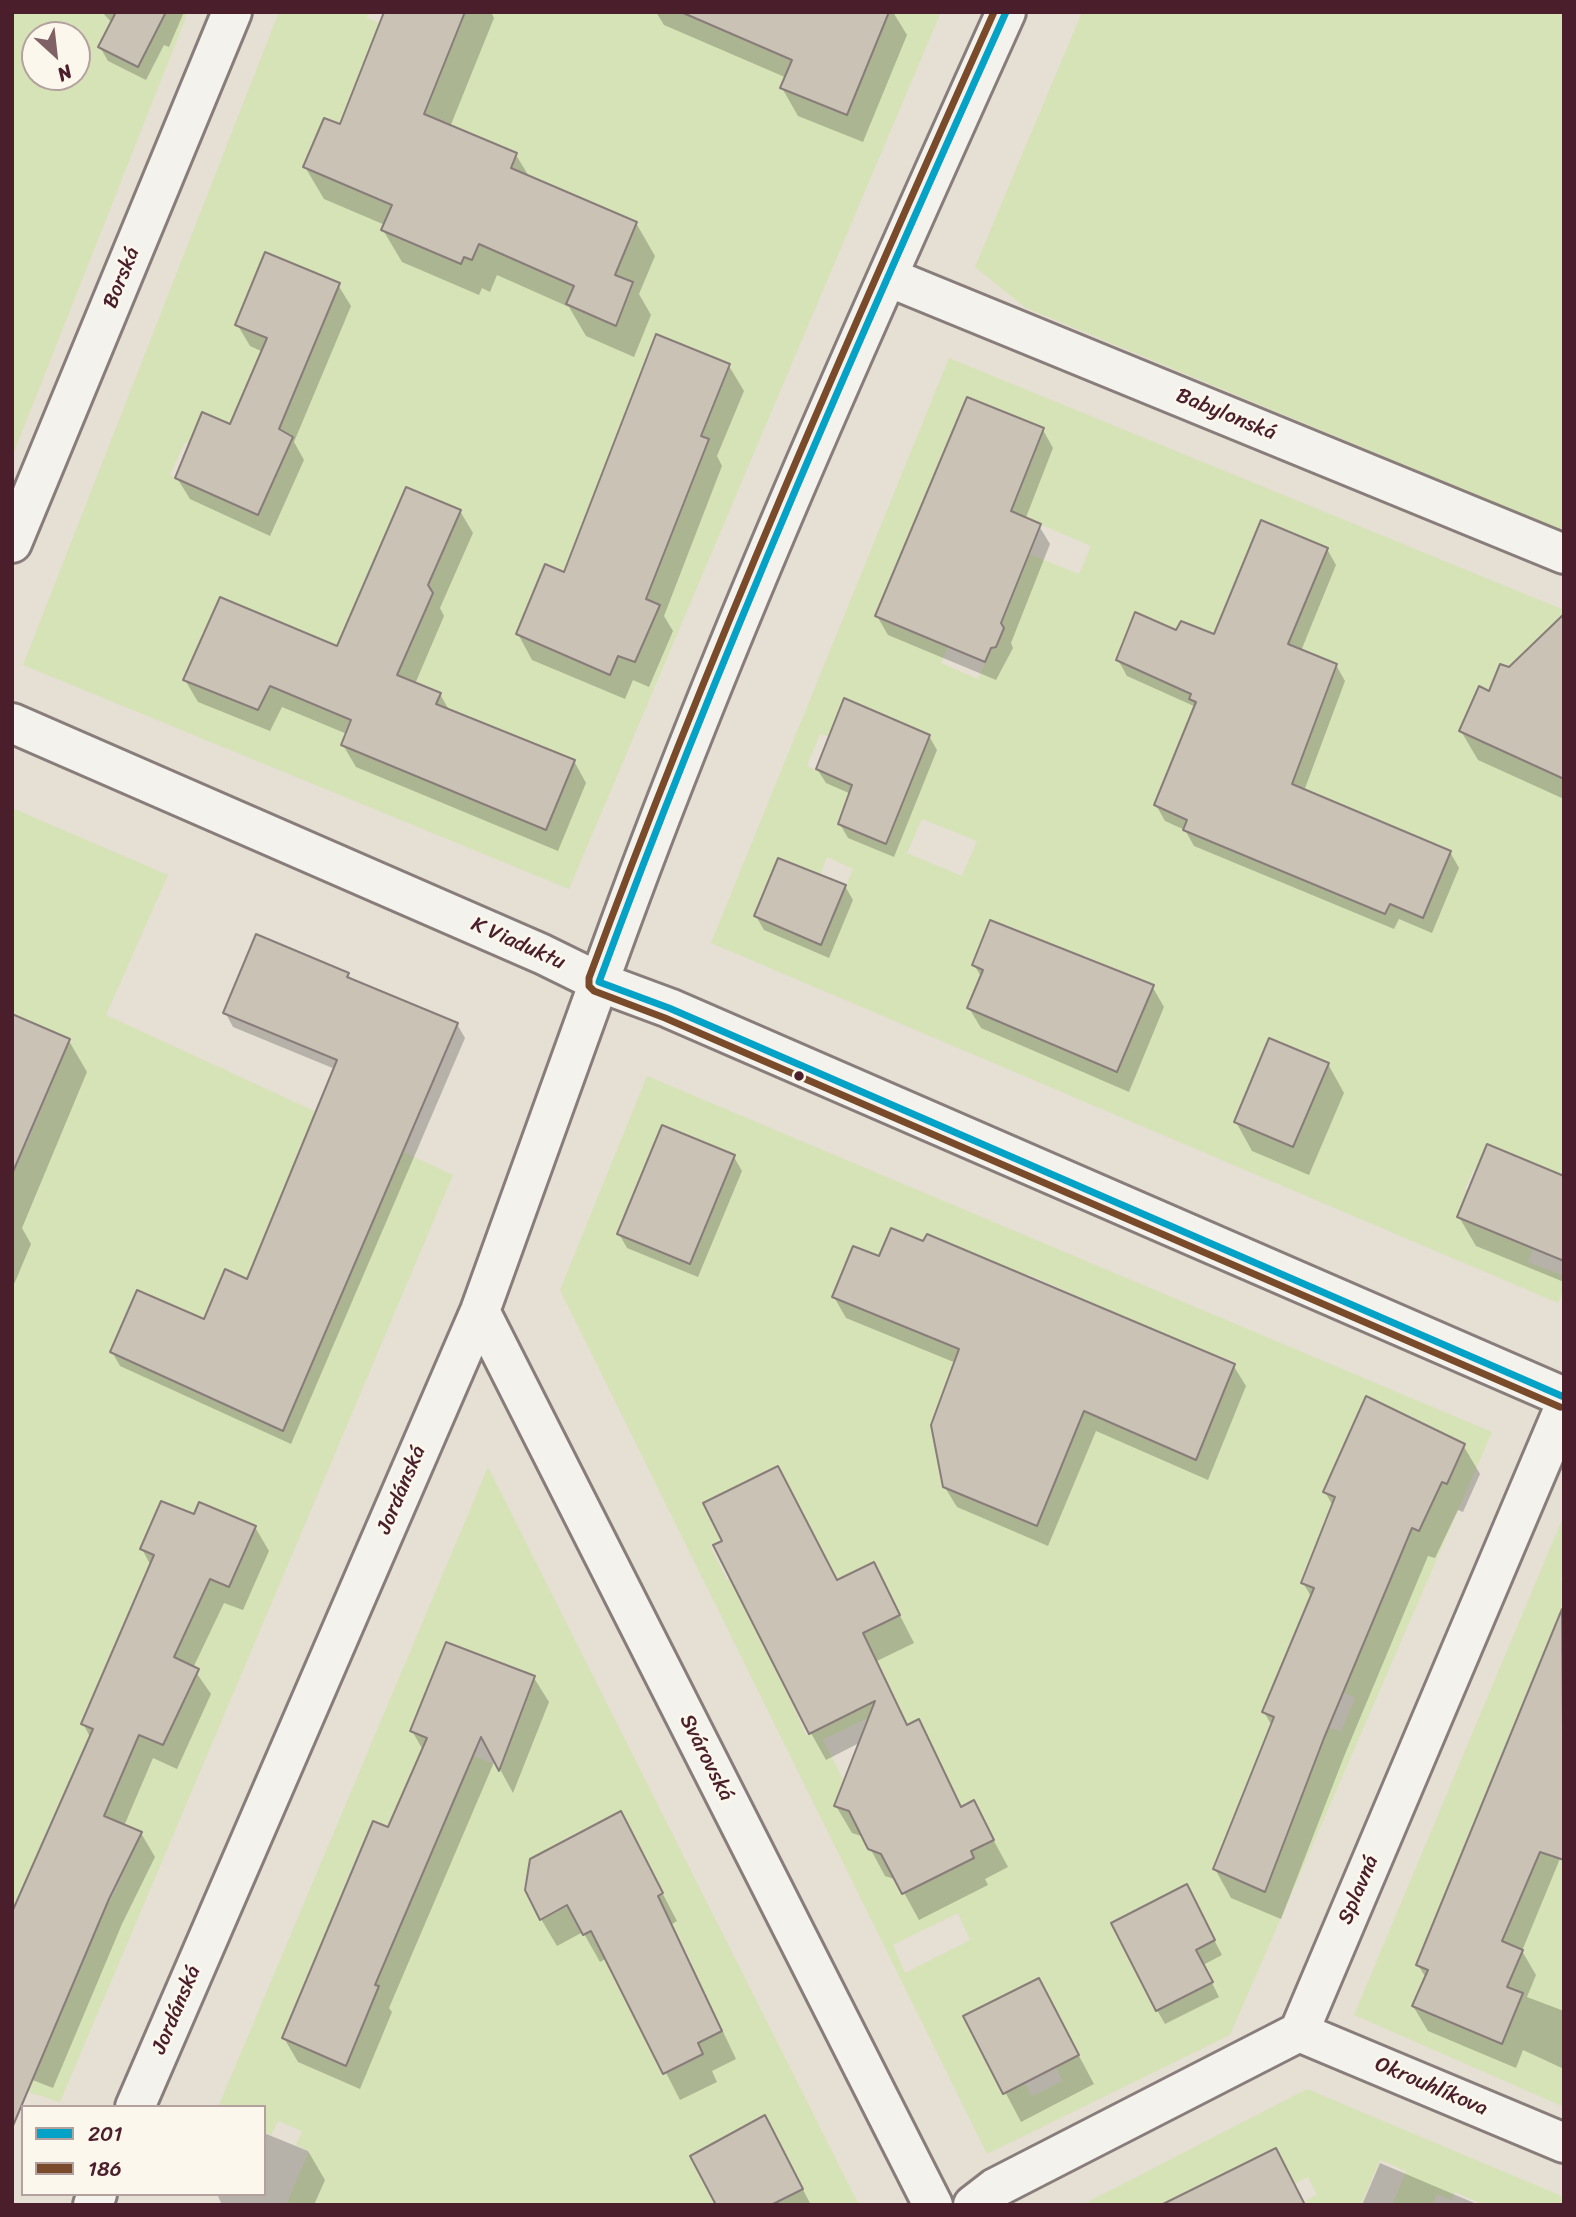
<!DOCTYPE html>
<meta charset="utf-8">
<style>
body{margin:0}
#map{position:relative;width:1576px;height:2217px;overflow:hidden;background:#e5dfd4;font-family:Sriracha,sans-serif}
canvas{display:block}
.frame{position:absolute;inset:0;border:14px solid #4a1f2b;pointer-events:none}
.legend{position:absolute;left:21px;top:2105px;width:245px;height:91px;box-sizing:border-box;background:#fbf7ec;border:2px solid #b4a19f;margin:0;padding:9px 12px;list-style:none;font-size:21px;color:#4a1f2b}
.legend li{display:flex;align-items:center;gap:14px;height:35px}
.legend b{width:35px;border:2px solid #b4a19f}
.north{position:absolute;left:21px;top:21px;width:70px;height:70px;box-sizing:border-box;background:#fbf7ec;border:2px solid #b4a19f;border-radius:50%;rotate:153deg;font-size:19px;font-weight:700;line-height:28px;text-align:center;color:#4a1f2b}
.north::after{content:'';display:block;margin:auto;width:24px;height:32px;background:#806266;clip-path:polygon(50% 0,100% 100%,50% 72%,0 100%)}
</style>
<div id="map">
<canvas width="1576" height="2217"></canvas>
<div class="frame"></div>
<ul class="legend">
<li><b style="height:9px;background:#04a2c6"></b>201</li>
<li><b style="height:9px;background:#7a4b2a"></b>186</li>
</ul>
<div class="north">N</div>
</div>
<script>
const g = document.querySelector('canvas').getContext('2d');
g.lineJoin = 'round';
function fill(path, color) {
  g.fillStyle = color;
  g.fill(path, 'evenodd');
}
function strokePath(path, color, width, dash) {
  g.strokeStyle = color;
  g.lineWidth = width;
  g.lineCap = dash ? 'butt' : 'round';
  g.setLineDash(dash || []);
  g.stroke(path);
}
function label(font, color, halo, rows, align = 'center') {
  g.font = font + ' Sriracha,sans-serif';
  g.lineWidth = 5;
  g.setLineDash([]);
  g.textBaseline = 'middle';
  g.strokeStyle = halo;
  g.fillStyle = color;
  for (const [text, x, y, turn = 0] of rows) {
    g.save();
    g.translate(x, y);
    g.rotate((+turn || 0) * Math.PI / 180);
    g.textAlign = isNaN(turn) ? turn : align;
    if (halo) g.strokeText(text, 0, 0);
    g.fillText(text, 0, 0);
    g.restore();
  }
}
fill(new Path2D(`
 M12,12H188L12,457ZM35,35H77V77H35Z
 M279,12H369L367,18L449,51L465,12H681L728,33L737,12L795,53L781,88L846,115L889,12H941L569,889L23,665ZM350,101L517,153L472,260L464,257L460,264L402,239L401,185L369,195L303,168L324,118L340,124ZM574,195L637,222L615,275L633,282L616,325L566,305L573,286L542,272ZM265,252L339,283L267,338L235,324ZM658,334L730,364L718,394L645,364ZM202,412L258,437H293L258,515L170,475L185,442L189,444ZM406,487L461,510L428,585L433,593L352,611ZM545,564L608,591L635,662L618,656L610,675L516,634ZM220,597L334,645L311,703L270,686L258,710L183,680ZM373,666L441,693L433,712L508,733L575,760L545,830L479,803Z
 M1082,12H1564V531L1026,308L975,267Z
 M949,358L1564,610V648L1518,671L1500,664L1489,691L1479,686L1564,779V1176L1474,1169L1465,1189L1534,1248L1528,1262L1562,1275L1564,1271V1289L1558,1303L711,943ZM1261,520L1328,548L1298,620L1231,593ZM1037,523L1091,546L1079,574L1024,552ZM906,546L1001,623L1004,628L996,646L991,648L978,679L941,663L948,647L875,616ZM1135,612L1176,630L1181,621L1196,627L1116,660ZM1305,651L1337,664L1307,744L1189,698L1201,668ZM845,698L930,735L895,821L859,805L864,790L807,766L820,734L829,737ZM1182,738L1450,850L1423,918L1390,904L1385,914L1183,830L1187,820L1154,805ZM922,819L977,841L962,876L907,853ZM827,857L853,869L821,945L754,916L778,858L820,875ZM990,920L1044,1040L983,970L972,964ZM1083,955L1153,985L1046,1041ZM1269,1038L1329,1063L1293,1147L1234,1122Z
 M12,808L168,875L106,1015L453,1175L60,2102L12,2087V2072L33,2080L77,1975L12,1948V1139L27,1144L70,1040L12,1014ZM308,1131L396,1168L353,1269L267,1231ZM226,1270L314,1307L322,1342L283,1430L110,1352L137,1290L208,1321ZM161,1502L194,1514L199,1503L256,1526L229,1587L140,1550ZM132,1607L185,1633L174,1657L198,1669L163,1745L139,1735L134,1747L81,1723ZM62,1798L142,1832L111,1900L32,1866Z
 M647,1076L1492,1432L1230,2035L987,2154L560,1290ZM662,1125L735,1156L690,1264L617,1234ZM891,1228L923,1241L927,1234L952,1244L915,1331L832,1297L853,1246L879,1256ZM1027,1274L1100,1306L1063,1393L999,1333ZM1165,1335L1235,1362L1196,1460ZM1366,1396L1464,1444L1447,1484L1429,1477L1419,1530L1412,1528L1302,1583L1335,1497L1323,1492ZM931,1426L1064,1460L1037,1526L943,1487ZM722,1541L822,1551L837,1580L899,1615L813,1658L741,1574L727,1580L711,1547ZM877,1666L891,1693L806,1735L794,1707ZM1343,1692L1355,1698L1341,1732L1328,1727ZM897,1704L907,1725L919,1720L929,1740L951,1812L974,1800L994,1840L971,1851L974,1858L902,1894L881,1854L868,1849L860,1834L865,1823L823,1740ZM1254,1766L1304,1786L1265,1891L1213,1869ZM958,1913L970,1940L905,1973L893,1945ZM1206,1922L1215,1940L1196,1950L1212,1982L1156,2011L1112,1923ZM1039,1978L1079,2055L1056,2067L1062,2081L1032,2096L1025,2083L1003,2094L963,2016Z
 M488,1467L859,2205H774L765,2116L690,2156L716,2205H286L309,2151L296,2145L302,2131L278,2121L271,2135L264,2132V2107H218ZM446,1642L535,1676L500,1766L410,1731ZM412,1771L458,1790L407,1910L345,1884L373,1821L388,1827ZM621,1812L663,1893L583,1935L567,1905L540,1920C535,1911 526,1899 525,1890C520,1851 592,1827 621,1812ZM680,1940L692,1963L688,1966L698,2043L703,2054L663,2074L624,1997L634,1961ZM314,1959L378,1986L346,2065L282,2038Z
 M1564,1515V1572L1560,1580L1564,1582V1657L1547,1649L1552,1740L1564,1745V1829L1516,1801L1488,1789L1462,1852C1494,1867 1521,1845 1556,1857L1564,1837V2107L1354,2015Z
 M1307,2089L1564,2197V2205H1484L1455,2192L1451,2200L1437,2194L1433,2205H1392L1406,2171L1380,2160L1361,2205H1304L1303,2202L1317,2195L1308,2177L1294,2184L1276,2148L1216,2178L1229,2205H1082Z`), '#d6e3b6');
fill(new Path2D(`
 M102,12H184L169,47L164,45L146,80L108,61L100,47L112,23Z
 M387,12H491L494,18L450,127L516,155L530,178L636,223L655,256L639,294L651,315L634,357L586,336L569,307L497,275L490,292L482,288L479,295L402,262L383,230L385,225L324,199L305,167L340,127Z
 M656,12H893L907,35L863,142L798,116L782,88L787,78L664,25Z
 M338,285L351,306L294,442L304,460L270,536L190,499L177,478L231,426L263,352L250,346L237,324Z
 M729,366L744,391L717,456L722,466L664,616L673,631L649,687L633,680L625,699L532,660L518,634Z
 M1043,430L1053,448L1025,520L1039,526L1050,544L1011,643L1013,648L996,680L888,635L877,616Z
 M460,511L473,533L440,608L444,616L415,684L440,694L449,710L574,761L586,783L558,851L356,767L343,745L347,734L282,707L270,731L198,702L185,680L338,648Z
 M1327,549L1336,565L1301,651L1336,665L1345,681L1304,791L1450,852L1459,868L1432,933L1399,919L1394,929L1194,846L1185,830L1165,821L1156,805L1196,707L1127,676L1118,660L1177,633L1215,637Z
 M1564,651V799L1478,760L1461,731L1509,669Z
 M929,736L937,750L894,857L848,838L840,824L851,794L826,783L817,769Z
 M845,886L853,900L829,958L764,930L756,916Z
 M974,965L1152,986L1164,1007L1129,1092L981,1028L969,1008L982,978Z
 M348,974L352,981L457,1024L465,1038L291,1444L120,1366L112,1352L205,1322L248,1281L335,1069L233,1027L225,1012Z
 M12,1016L69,1041L87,1072L22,1228L31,1244L12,1289Z
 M1328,1064L1344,1093L1309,1175L1252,1151L1236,1122Z
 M734,1157L742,1171L698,1277L627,1248L619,1234Z
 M1564,1178V1282L1476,1246L1459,1217Z
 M834,1297L1233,1365L1246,1386L1208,1480L1096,1431L1048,1546L957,1507L944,1486L956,1363L846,1318Z
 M1463,1445L1480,1474L1463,1512L1458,1510L1435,1558L1428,1556L1345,1754L1281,1919L1231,1898L1215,1869L1272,1726L1264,1712L1312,1598L1303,1583L1333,1506L1325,1492Z
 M195,1517L255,1527L269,1551L243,1610L224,1603L193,1668L211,1694L177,1769L153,1758L124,1826L141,1833L155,1857L122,1924L53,2088L12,2072L90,1737L83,1723L151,1566L142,1549Z
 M837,1582L888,1592L914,1643L877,1661L908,1726L918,1721L962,1808L973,1802L1008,1867L985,1879L988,1885L919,1920L897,1880L885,1876L864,1837L852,1833L836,1806L861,1742L826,1760L811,1733Z
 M1564,1613V1849L1522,1951L1536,1975L1527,1997L1564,2011V2069L1523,2050L1516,2068L1428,2031L1413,2006L1426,1978L1418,1965Z
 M534,1678L549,1702L513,1793L495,1760L389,2008L392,2012L360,2089L298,2062L284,2038L389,1829L423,1750L412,1731Z
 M621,1814L677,1921L672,1924L736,2059L712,2071L717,2082L680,2100L607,1958L600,1962L583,1932L557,1946L541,1919Z
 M1194,1901L1222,1955L1203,1965L1219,1997L1165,2024L1157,2010Z
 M1054,2009L1094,2084L1021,2122L965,2016Z
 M264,2133L308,2151L325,2180L314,2205H222L217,2194H264Z
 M780,2146L811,2205H718Z
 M1380,2163L1479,2205H1362Z`), '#0003');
const building = new Path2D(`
 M116,12H166L138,67L98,47Z
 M384,12H465L424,114L517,153L511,168L637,222L615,275L633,282L616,326L566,304L574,286L479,244L472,260L464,257L461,264L381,230L392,205L303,167L324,118L340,124Z
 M681,12H889L847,115L780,88L792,60Z
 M265,252L340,283L279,429L293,437L258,515L175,478L202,412L230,424L267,338L235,325Z
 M656,334L730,364L701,436L709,439L646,599L660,605L635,662L618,656L610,675L516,634L545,564L564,572Z
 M967,397L1044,428L1011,511L1041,524L1001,623L1004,628L996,647L991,648L985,662L875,616Z
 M406,487L461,510L428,585L433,593L397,675L441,693L436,704L575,760L546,830L341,745L351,720L270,686L258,710L183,680L220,597L337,646Z
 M1261,520L1328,548L1288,644L1337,664L1292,784L1451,851L1423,918L1390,904L1385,914L1183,830L1187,820L1154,805L1196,702L1189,699L1191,694L1116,660L1135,612L1176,630L1181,621L1214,634Z
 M1564,614V779L1459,731L1479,686L1489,691L1500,664L1509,667Z
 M844,698L930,735L886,844L838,824L852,785L816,769Z
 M778,858L846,885L821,945L754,916Z
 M990,920L1154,985L1117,1072L967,1008L983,970L972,965Z
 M256,934L349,973L347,977L458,1023L283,1431L110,1352L137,1290L204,1319L225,1269L247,1279L337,1060L223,1013Z
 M12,1014L70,1039L12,1174Z
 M1269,1038L1329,1063L1293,1147L1234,1122Z
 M662,1125L735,1155L690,1264L617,1234Z
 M1487,1144L1564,1176V1261L1457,1217Z
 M891,1228L923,1241L927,1234L1235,1364L1196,1460L1084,1411L1037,1526L943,1487L931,1425L959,1349L832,1297L853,1246L879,1256Z
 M1366,1396L1465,1444L1447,1484L1442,1482L1419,1531L1412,1528L1324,1738L1265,1892L1213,1869L1274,1717L1262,1712L1314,1588L1301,1583L1335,1497L1323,1492Z
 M778,1466L837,1580L874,1562L900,1615L863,1633L907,1725L919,1719L961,1807L974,1800L994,1840L971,1851L974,1858L902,1894L881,1854L868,1849L849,1811L834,1806L875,1701L809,1734L713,1545L722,1541L703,1503Z
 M161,1501L194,1514L199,1502L256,1526L229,1587L210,1579L174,1657L199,1669L163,1745L139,1735L104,1816L142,1832L109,1899L12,2128V1912L93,1729L81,1724L154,1555L140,1549Z
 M1562,1609L1564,1860L1540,1852L1502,1941L1523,1950L1507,1987L1523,1993L1502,2044L1412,2006L1428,1970L1416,1965Z
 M446,1642L535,1676L499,1771L481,1737L375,1985L379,1986L346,2066L282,2038L373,1821L388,1827L427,1738L410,1731Z
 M621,1811L663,1893L658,1896L722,2031L698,2043L703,2054L663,2074L591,1931L583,1935L567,1905L540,1920L525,1890L530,1859Z
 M1187,1884L1215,1940L1196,1950L1213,1982L1156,2011L1111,1923Z
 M1039,1978L1079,2055L1003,2094L963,2016Z
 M765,2115L803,2189L771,2205H716L690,2156Z
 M1276,2148L1305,2205H1161Z`);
fill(building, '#cac2b4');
strokePath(building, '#887d7a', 2);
const minor = new Path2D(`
 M888,277L1564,554
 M12,543L232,12
 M12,723L542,954L599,982L480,1311L135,2107
 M480,1311L933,2205
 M1299,2032L1564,2143
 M93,2205L97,2194
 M973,2205L995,2188L1299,2032L1564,1408`);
const tertiary = new Path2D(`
 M1006,12C862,331 717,652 599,982L669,1008L1564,1397`);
strokePath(minor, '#887d7a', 44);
strokePath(tertiary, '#887d7a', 44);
strokePath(minor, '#f3f2ed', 38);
strokePath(tertiary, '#f3f2ed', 38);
strokePath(new Path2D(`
 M1006,12C862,332 720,653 599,982L669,1008L1564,1397`), '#04a2c6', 7);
strokePath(new Path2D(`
 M994,12C851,331 710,650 589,978V986L594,991L665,1018L1560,1407`), '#7a4b2a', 7);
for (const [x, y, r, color] of [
 [799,1076,6,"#4a1f2b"]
]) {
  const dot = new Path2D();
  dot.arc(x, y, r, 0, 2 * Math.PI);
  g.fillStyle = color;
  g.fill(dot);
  strokePath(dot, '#fbf7ec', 2.5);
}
label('21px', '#4a1f2b', '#fbf7ec', [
 ["Borská",122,278,-68],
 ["Babylonská",1226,415,22],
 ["K Viaduktu",518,944,24],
 ["Jordánská",402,1490,-67],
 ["Svárovská",706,1758,63],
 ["Splavná",1359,1890,-67],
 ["Jordánská",177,2010,-67],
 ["Okrouhlíkova",1431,2087,23]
]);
</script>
